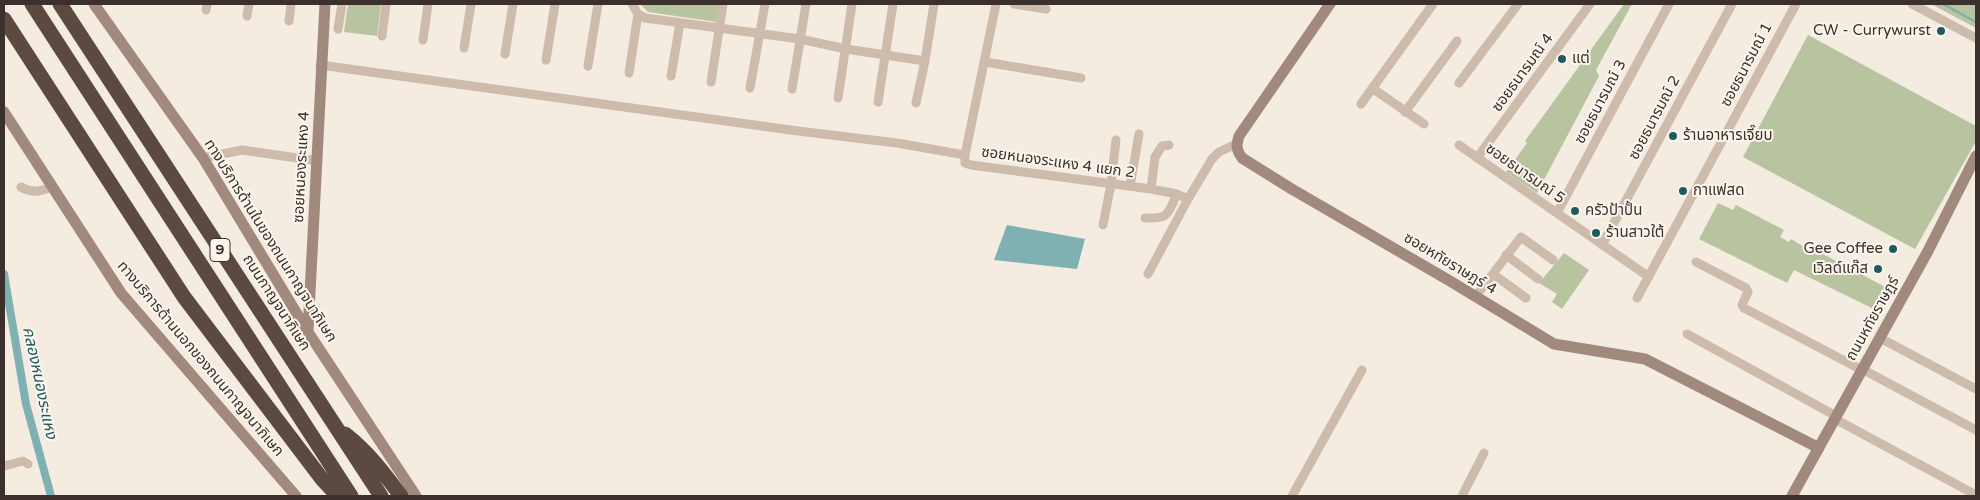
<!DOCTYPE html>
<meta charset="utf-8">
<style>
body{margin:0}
#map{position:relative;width:1980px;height:500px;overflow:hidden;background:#f4ebe1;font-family:"Varela Round",sans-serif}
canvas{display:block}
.frame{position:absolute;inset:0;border:5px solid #3b302b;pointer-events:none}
</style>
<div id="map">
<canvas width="1980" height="500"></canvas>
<div class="frame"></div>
</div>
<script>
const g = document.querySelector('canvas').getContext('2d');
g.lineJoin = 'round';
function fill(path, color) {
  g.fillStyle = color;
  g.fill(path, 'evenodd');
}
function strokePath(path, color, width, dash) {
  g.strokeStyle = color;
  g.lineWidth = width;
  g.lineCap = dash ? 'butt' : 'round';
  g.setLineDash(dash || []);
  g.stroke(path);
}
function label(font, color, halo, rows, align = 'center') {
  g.font = font + ' "Varela Round","Noto Sans Thai",sans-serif';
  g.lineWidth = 4;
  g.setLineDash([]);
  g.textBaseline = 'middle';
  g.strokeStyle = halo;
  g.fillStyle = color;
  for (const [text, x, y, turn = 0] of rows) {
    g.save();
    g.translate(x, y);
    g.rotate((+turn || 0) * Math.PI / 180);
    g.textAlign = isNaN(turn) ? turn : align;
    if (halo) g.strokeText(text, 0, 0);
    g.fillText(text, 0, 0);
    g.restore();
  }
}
fill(new Path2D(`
 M348,4H381L377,36L344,32Z
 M640,4H719L717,22L648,12Z
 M1624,4H1632L1596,70L1599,76L1537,193L1506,172L1527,143L1525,141Z
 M1931,4H1976V28Z
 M1808,35L1976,126V141L1915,249L1743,157Z
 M1718,203L1733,210L1736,205L1784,230L1780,237L1789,242L1791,239L1817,255L1819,252L1893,291L1880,312L1794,270L1787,283L1699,239Z
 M1564,253L1589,270L1562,309L1552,302L1557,294L1539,283Z`), '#b8c4a0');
fill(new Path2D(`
 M1007,225L1085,239L1077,269L994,260Z`), '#7fb0b2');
strokePath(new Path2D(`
 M1943,4L1976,22`), '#7fb0b2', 2.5);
strokePath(new Path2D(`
 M4,274L26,404L51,496`), '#7fb0b2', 8);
strokePath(new Path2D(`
 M632,4L638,14L645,18L800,39L846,49L925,61
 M996,4L965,155V163L971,165L1151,189L1177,194L1188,199
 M1014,4L1046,9
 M1912,4L1976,38
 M206,10L207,4
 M247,16L249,4
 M289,21L291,4
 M338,29L342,4
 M382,36L386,4
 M423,40L428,4
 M464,48L471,4
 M505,54L513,4
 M546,60L555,4
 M985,62L1081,78
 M320,65L798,131L897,143L965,155
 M588,66L598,4
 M629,73L638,14
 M671,76L680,23
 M711,82L723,4
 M1459,83L1518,4
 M750,88L765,4
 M1372,88L1424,124
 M792,89L806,4
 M838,98L852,4
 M878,102L893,4
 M916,103L925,61L934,4
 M1361,104L1433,4
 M1405,112L1457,41
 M1459,145L1649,277
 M203,158L242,150L318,161
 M1477,158L1590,4
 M1130,186L1139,134
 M21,187C33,194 40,191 52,187
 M1151,189L1155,157L1162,146L1169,145
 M1557,213L1669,4
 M1145,218C1170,219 1167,214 1177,194
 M1103,225L1111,184L1116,140
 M1602,245L1732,4
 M1506,255L1538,279
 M1696,262L1746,288L1748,292L1742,305L1744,308L1862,370
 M1148,274L1188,199L1212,159L1219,152L1236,144
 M1493,274L1526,298
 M1476,296L1521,237L1553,260
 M1637,298L1796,4
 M1687,334L1836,416
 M1880,338L1976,389
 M1862,369L1976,430
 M1835,419L1976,495
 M4,466L23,461L28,464
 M1292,496L1362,370
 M1462,496L1484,453`), '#cdbbac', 9);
strokePath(new Path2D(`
 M94,4L203,158L308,332L416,496
 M1330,4L1239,136C1236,146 1236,149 1242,158L1290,188L1450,281L1554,344L1645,359L1819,448
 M4,112L121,293L296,496
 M308,331L325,4
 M1792,496L1928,251L1976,156`), '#a18a7d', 11);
strokePath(new Path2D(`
 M32,4L351,496
 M60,4L381,496
 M4,19L184,297L322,479L338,496
 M345,434C368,452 384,473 401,496`), '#5c4a42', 15);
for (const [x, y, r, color] of [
 [1941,31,5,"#1f5a5e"],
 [1562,59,5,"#1f5a5e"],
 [1673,136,5,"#1f5a5e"],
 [1683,191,5,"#1f5a5e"],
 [1575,211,5,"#1f5a5e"],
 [1596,233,5,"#1f5a5e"],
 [1893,249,5,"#1f5a5e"],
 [1878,269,5,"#1f5a5e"]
]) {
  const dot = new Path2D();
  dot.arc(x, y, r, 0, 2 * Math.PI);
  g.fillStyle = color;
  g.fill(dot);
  strokePath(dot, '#fbf5ee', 2);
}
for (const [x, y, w] of [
 [220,250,20]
]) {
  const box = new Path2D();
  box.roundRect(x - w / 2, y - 11.5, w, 23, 4);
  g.fillStyle = '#fbf5ee';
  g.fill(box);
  strokePath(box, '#3b302b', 1);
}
label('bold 14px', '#3b302b', null, [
 ["9",220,250]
]);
label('15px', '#3b302b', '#fbf5ee', [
 ["CW - Currywurst",1931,31,"right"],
 ["แต่",1572,59],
 ["ร้านอาหารเจี๊ยบ",1683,136],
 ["กาแฟสด",1693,191],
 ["ครัวป้าปั้น",1585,211],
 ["ร้านสาวใต้",1606,233],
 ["Gee Coffee",1883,249,"right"],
 ["เวิลด์แก๊ส",1868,269,"right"]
], 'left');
label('15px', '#3b302b', '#fbf5ee', [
 ["ซอยธนารมณ์ 1",1747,65,-62],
 ["ซอยธนารมณ์ 4",1523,73,-54],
 ["ซอยธนารมณ์ 3",1601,102,-62],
 ["ซอยธนารมณ์ 2",1655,118,-62],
 ["ซอยหนองระแหง 4 แยก 2",1058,163,8],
 ["ซอยหนองระแหง 4",302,167,-87],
 ["ซอยธนารมณ์ 5",1525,174,35],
 ["ทางบริการด้านในของถนนกาญจนาภิเษก",270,241,58],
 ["ซอยหทัยราษฎร์ 4",1450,264,31],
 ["ถนนกาญจนาภิเษก",276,303,57],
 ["ถนนหทัยราษฎร์",1873,319,-61],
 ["ทางบริการด้านนอกของถนนกาญจนาภิเษก",200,359,50]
]);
label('italic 16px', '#1f5a5e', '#fbf5ee', [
 ["คลองหนองระแหง",39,383,78]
]);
</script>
